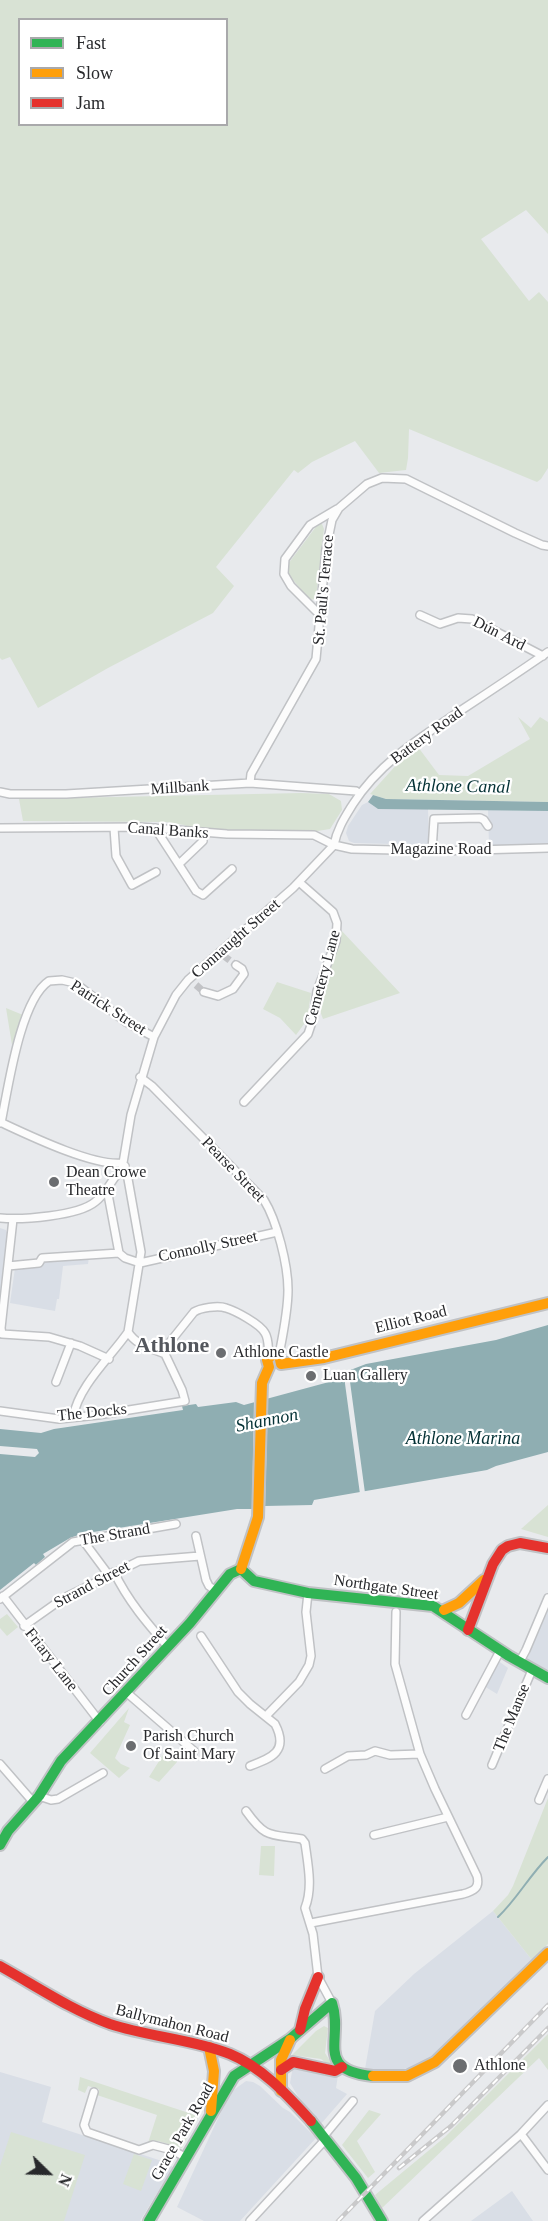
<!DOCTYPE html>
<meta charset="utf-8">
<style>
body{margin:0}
#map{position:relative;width:548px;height:2221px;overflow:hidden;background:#e8eaed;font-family:"Times New Roman",serif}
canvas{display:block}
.legend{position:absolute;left:18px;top:18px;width:210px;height:108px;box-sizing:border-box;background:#fff;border:2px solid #a9a9ab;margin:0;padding:8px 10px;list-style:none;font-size:18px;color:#28292c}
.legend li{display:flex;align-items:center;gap:12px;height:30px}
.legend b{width:30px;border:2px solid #a9a9ab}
.north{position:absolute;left:18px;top:2143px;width:60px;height:60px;-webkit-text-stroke:4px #fff;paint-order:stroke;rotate:113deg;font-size:16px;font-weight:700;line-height:24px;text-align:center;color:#28292c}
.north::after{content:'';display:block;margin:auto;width:21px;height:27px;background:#28292c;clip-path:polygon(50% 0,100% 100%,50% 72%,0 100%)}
</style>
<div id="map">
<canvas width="548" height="2221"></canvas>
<ul class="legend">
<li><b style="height:8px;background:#30b455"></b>Fast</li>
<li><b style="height:8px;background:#ff9f0a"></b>Slow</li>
<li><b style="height:8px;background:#e5322d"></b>Jam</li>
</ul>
<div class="north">N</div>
</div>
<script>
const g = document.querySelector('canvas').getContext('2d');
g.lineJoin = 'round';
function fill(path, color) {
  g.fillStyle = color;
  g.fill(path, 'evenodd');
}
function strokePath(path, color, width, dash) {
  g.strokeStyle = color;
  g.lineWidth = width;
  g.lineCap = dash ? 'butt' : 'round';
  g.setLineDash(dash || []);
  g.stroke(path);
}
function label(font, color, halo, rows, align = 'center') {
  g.font = font + ' "Times New Roman",serif';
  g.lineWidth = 4.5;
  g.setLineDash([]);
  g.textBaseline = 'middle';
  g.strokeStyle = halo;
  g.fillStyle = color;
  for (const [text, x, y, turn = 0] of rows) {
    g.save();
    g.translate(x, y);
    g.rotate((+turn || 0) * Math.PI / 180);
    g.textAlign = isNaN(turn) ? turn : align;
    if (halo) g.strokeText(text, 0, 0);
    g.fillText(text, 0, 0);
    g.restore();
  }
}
fill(new Path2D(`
 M368,802L378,809H428L429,845L354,843L349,841L346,833L348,826L362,805Z
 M488,810L548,811V846L489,845Z
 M0,1228L6,1230L8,1235L0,1307Z
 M89,1257L88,1264L63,1266L59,1299H57L55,1311L10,1303L15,1268L43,1260Z
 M548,1610V1671L527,1659Z
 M497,1660L508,1668L497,1694L484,1686Z
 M493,1911L532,1960L450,2041L426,2060L413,2067L399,2070L390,2072L365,2069L375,2011L414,1974Z
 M293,2066L338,2075L336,2088L347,2094L320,2125L304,2106L290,2083Z
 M0,2072L51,2087L42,2122L165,2162L173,2167L140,2221H0Z
 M246,2081L253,2082L260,2086L283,2108L290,2112L316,2138L240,2221H204L177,2207L227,2099L231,2092Z
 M512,2191L533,2221H471Z`), '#d9dee6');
fill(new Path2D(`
 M0,0H548V234L526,210L481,239L529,301L539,292L548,302V468L541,479L537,482L409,429L408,458L406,470L379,473L355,441L312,462L298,473L294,470L216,567L234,586L213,613L108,668L38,708L10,657L2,660L0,658ZM20,20H226V124H20Z
 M318,524H322L324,529L316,598L312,600L308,598L288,574V564Z
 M518,717L531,728L540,717L548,722V802L386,799L370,794L399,762L418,747L439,775L468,776L530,739Z
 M301,793L329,794L341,801L342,810L330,829L311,832H246L191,828L184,825L166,822L23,821L19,799Z
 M341,930L400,993L323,1019L317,1003L318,996L340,937Z
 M277,982L311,993L307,1020L296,1035L280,1018L263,1009Z
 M6,1008L23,1015L12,1045Z
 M548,1505V1537L521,1529Z
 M7,1614L18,1627L7,1636L0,1628V1619Z
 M129,1708L124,1722L130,1725L115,1758L121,1764L130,1768L119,1778L90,1753Z
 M166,1750L177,1762L159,1782L149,1777Z
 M548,1798V1944L532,1960L493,1911L508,1895L513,1886Z
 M261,1846H275L274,1876L259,1875Z
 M324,2026L328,2028L325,2053L332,2064L329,2065L321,2059L292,2055L316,2031Z
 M548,2034V2070L539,2058L381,2209L375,2195L445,2137Z
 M80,2077L198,2116L197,2121C189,2132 188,2136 182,2148L158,2141L148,2143L157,2115L97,2095L99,2089L88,2086L85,2093L78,2090Z
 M369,2110L381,2114L357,2141L375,2172L368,2178L342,2145Z
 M11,2132L85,2155L64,2221H0V2166Z
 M134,2154L152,2160L141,2191L123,2184Z`), '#d8e2d4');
fill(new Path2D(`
 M373,795L386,799L548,802V811L378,809L368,802Z
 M548,1325V1452L496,1466L487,1470L314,1500L312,1505L265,1506L251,1509H237L81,1534L70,1538L43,1554L45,1557L36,1565L34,1563L0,1590V1429L41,1433L54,1429L183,1410L182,1406L196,1404L198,1407L236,1402L244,1405L340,1379V1374L366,1364L496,1340Z`), '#8faeb2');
fill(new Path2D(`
 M348,1367L365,1493L360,1494L343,1369Z
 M268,1397L265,1509L252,1512L254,1400Z
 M0,1446L37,1449L39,1453L35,1457L0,1454Z`), '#e8eaed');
strokePath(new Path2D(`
 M498,1917C517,1899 529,1876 548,1857`), '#8faeb2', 2);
strokePath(new Path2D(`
 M224,956L236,965
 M196,985L204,992`), '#c2c3c6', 7, [7, 3.5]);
const street = new Path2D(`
 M321,612L316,611L291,586L284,574L285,559L310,525L337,509
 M420,615L440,624L458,618L472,619L543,656
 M250,783L251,774L316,659L326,549L332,520L339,508L367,484L382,478L406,479L515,533L542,545L548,546
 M0,792L10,794H66L250,783L356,791L360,794
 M0,828L140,827L227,834L314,835L334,845L352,849L439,851L548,848
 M114,828L116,856L132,885L156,872
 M155,828L196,891L203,895L232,869
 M334,845C337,829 345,817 353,804C380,762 420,738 460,711C489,692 519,672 548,652
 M432,851L434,819L480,818L484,820L488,826
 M179,864L203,841
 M204,992L218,996L233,989L244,974L242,969L236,965
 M140,1077L152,1086L264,1200C277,1221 288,1265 288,1290C288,1311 283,1334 279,1355
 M244,1102L308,1034L313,1019L317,991L336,941L337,923L333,912L299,882
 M0,1122C28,1135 94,1167 123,1163
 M1,1123C8,1089 20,1000 49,981L62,980L75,983L126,1022L154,1037
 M107,1189L119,1253L125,1258L140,1263
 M0,1218C22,1220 78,1216 95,1202C108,1193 112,1176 125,1166
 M13,1219L1,1328L2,1334L49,1337L80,1346L109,1359
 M140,1263L277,1232
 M8,1266L39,1263L42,1258L119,1253
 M128,1332L141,1252L128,1179L123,1163L131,1115L154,1037L176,995L188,980L293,888L334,845
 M162,1352L194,1312C200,1308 218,1305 226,1308C236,1311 260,1324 265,1333C269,1339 268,1349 269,1356
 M56,1382L71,1343
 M0,1411L59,1419L98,1415L185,1401L182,1390L165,1354C151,1348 137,1346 128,1332
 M73,1417C79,1385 110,1358 128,1332
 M196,1536L206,1580L209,1586L216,1591
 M82,1539L108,1574
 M114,1572C128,1601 147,1623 168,1647
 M3,1596L100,1722
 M0,1599L73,1542L176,1524
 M24,1626L62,1599L139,1561L200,1556
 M201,1636L238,1692L250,1704L275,1724C289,1751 272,1758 250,1766
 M519,1663L526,1650L548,1598
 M126,1692L194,1751
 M466,1715L500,1651
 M266,1716L299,1682L309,1665L311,1656L306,1612L308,1593
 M0,1764L34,1803
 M492,1765L532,1670
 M325,1769L348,1756L366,1755L375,1751L390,1755L420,1754
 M39,1796L51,1800L58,1799L103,1773
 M539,1800L548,1779
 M246,1811C266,1839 270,1834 302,1839L305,1843C308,1865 313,1888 305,1908L313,1934L318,1977L332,2003
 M374,1835L448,1817
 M311,1923L463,1894C474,1891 480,1888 477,1876L435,1789L420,1754L395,1664L396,1612
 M94,2092L84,2125L87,2132L139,2150L153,2145L172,2150L185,2157
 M521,2134L548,2105
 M323,2137L353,2101
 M250,2221L325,2140
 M423,2221L521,2134L548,2170`);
const fast = new Path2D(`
 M241,1569L254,1581L308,1593L433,1606L509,1656L548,1678
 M0,1845L8,1831L39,1796L61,1761L190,1623L230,1574L241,1569
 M311,2121L356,2178L382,2221
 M149,2221L234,2076L290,2039L332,2003C344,2039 313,2070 373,2076`);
const slow = new Path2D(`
 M281,1364L324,1358L548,1303
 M241,1569L258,1517L262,1383L269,1367L267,1360L273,1354L279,1355L281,1364
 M444,1610L459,1603L484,1580
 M209,2047L214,2071L211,2111
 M373,2076H407L435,2062L548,1953
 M281,2091V2060L290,2040`);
const jam = new Path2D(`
 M468,1630L493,1564L502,1550L508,1546L520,1543L548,1548
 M0,1966C36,1986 71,2010 110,2024C149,2037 192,2039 230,2054C262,2067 288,2096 311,2121
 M300,2030L305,2009L318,1977
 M281,2070L293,2062L335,2071L342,2067`);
strokePath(street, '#c0c2c5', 10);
strokePath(fast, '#c0c2c5', 14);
strokePath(slow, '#c0c2c5', 14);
strokePath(jam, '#c0c2c5', 14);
strokePath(street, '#fcfcfc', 7);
strokePath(fast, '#30b455', 10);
strokePath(slow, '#ff9f0a', 10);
strokePath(jam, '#e5322d', 10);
const rail = new Path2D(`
 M399,2168L451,2126L548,2028
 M338,2221L548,2005`);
strokePath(rail, '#c9c9ca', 4.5);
strokePath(rail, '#fff', 2, [7]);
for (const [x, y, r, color] of [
 [54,1182,6,"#6b6d70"],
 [221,1353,6,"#6b6d70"],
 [311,1376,6,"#6b6d70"],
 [131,1746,6,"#6b6d70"],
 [460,2066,8,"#6b6d70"]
]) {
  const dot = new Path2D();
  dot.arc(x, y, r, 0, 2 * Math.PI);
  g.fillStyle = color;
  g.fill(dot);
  strokePath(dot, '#fff', 2);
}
label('16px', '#28292c', '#fff', [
 ["St. Paul's Terrace",324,590,-85],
 ["Dún Ard",499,634,27],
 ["Battery Road",427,736,-36],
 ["Millbank",180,788,-4],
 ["Canal Banks",168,831,4],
 ["Magazine Road",441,850],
 ["Connaught Street",236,939,-41],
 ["Cemetery Lane",323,978,-75],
 ["Patrick Street",108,1008,33],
 ["Pearse Street",233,1170,46],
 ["Connolly Street",208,1247,-12],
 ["Elliot Road",411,1320,-14],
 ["The Docks",92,1413,-6],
 ["The Strand",115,1535,-10],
 ["Strand Street",92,1585,-28],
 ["Northgate Street",386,1588,8],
 ["Friary Lane",51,1660,52],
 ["Church Street",135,1661,-48],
 ["The Manse",512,1718,-68],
 ["Ballymahon Road",172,2024,14],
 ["Grace Park Road",183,2132,-60]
]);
label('16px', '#28292c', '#fff', [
 ["Dean Crowe",66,1173],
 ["Theatre",66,1191],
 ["Athlone Castle",233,1353],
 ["Luan Gallery",323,1376],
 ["Parish Church",143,1737],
 ["Of Saint Mary",143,1755],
 ["Athlone",474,2066]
], 'left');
label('italic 18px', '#043135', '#fff', [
 ["Athlone Canal",458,787,1],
 ["Shannon",267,1421,-11],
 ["Athlone Marina",463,1439]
]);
label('bold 22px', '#54575d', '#fff', [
 ["Athlone",172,1346]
]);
</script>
